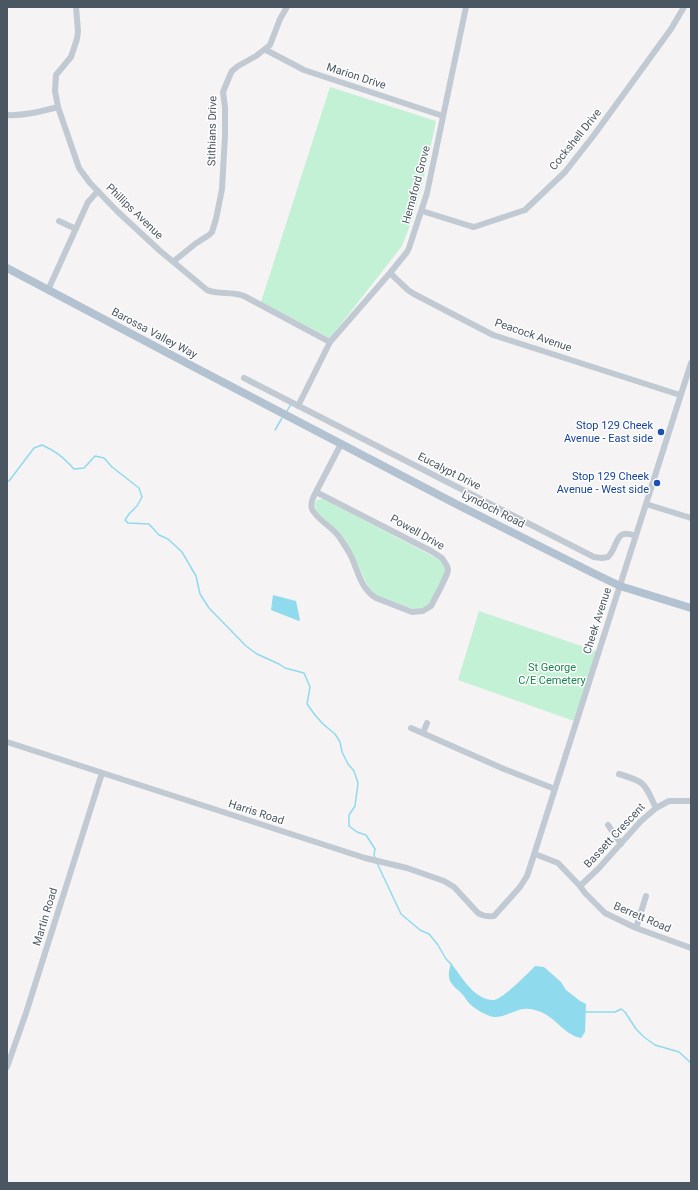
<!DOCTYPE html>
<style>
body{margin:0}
#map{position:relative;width:698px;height:1190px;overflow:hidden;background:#f5f3f3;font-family:Roboto,sans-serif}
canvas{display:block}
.frame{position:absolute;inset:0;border:8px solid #4a5661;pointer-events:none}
</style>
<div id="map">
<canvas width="698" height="1190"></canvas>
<div class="frame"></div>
</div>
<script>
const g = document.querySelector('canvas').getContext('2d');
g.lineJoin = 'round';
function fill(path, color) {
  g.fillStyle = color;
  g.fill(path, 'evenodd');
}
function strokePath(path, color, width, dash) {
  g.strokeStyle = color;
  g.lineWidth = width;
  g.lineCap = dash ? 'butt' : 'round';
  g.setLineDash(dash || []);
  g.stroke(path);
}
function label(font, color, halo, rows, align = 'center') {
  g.font = font + ' Roboto,sans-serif';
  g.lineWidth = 3;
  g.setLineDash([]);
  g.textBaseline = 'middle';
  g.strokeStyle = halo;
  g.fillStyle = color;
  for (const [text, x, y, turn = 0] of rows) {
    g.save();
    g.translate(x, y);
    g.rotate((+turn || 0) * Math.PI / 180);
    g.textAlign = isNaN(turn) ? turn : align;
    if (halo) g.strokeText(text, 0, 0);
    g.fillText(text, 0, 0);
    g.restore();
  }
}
fill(new Path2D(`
 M330,87L436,121C427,163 419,206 402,246L330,338L261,302Z
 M323,499L440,560C443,564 446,569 445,574C443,580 430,604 426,607C422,609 418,609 414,609L379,597L374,594L369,588L346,541L341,534L316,511L315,503L317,500Z
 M479,611L599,652L577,722L458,680Z`), '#c3f1d5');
fill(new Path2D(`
 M273,595L296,601L300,620L299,621L271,610Z
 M451,963C458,972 464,982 472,990C477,995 487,1001 494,1000C503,999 528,973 535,966L544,967L561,982L566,990L580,1001L586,1004L585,1032L581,1038C564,1035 555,1016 538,1011C520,1004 513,1015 497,1017C489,1018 473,1008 468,1002C466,1000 465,997 463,995C459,990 453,987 450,981C448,975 449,970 451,963Z`), '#90daee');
strokePath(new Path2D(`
 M287,411L291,404
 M275,430L282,418
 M7,481H9L34,448L42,445C57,452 63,457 74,469L84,468L95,456L104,458L112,467L139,488L142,497L137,506L129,514L125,520L128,523L149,524L159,535L168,539L182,552L196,576L200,594L209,608L246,646L257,654L279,664L285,668L304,673L310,687L307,704L315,715L323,724L335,734L340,742L342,752L348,764L354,771L358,783L355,806L349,815V826L357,832L366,835L375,849L374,855L375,858
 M377,863L401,914L420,930L429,934L438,945L446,959L451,964
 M585,1012H615L621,1009L625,1012L636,1029L644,1037L655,1045L679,1052L691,1063`), '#90daee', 1.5);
strokePath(new Path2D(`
 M76,7L78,31L77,39L71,57L56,75L55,91L58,107L79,168L90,183L117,211L159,250L207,290C218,295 231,291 244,296L330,342
 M266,50L304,70L443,116
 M7,115C24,116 42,111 58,107
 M422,211L470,226L474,227L525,210L565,172L594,135L671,29L684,7
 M59,221L76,229
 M174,261L195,244L209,235L212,232L216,219L222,189L225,136V107L223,92L230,75L232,71L238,66L256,56L270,45L280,19L287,7
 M390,273L408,290L414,294L493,335L680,395
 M48,290L88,202L98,191
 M244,378L594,557L602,558L608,557C619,546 614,527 636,536
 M298,406L330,342L390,273L407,252L409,248L427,193L466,7
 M316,492L431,551L442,558L447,566L448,570L447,574L441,587L431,606L423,611L412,612L376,598C361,589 358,571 351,556C348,550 344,544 340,538C334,528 316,519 312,509C310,503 313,497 316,492L341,444
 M646,504L691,518
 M411,728L504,769L555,789
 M423,733L427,723
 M7,742L365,858L407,868L444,881L454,887L478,913C483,916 488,917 494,916L520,887L527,876L531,864L691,363
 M619,774C646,782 644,783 656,808
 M608,825L621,844
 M535,854L558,863L580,886L585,893L605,913L636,928L691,948
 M580,886L598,869L641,821L656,808L669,801H691
 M636,928L646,896
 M7,1067L26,1013L102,773`), '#c1cad2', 6);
strokePath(new Path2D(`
 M7,268L196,368L456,504L591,572L620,586L691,608`), '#b3c2d1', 8);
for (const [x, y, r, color] of [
 [661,432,4,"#1a4fb4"],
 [657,483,4,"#1a4fb4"]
]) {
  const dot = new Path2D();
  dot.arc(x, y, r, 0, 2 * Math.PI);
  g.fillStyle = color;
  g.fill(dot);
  strokePath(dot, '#fff', 1.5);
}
label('11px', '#4a5661', '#fff', [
 ["Marion Drive",356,77,18],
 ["Stithians Drive",213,131,-89],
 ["Cockshell Drive",576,140,-51],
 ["Hemaford Grove",417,185,-75],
 ["Phillips Avenue",134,212,44],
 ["Barossa Valley Way",154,334,28],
 ["Peacock Avenue",533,336,19],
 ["Eucalypt Drive",449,472,27],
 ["Lyndoch Road",493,510,27],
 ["Powell Drive",417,533,29],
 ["Cheek Avenue",598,621,-72],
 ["Harris Road",256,813,18],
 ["Bassett Crescent",615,836,-47],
 ["Martin Road",46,917,-73],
 ["Berrett Road",642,918,23]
]);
label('11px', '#164399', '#fff', [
 ["Stop 129 Cheek",653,426],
 ["Avenue - East side",653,439],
 ["Stop 129 Cheek",649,477],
 ["Avenue - West side",649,490]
], 'right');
label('11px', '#17864f', '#fff', [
 ["St George",552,668],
 ["C/E Cemetery",552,681]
]);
</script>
